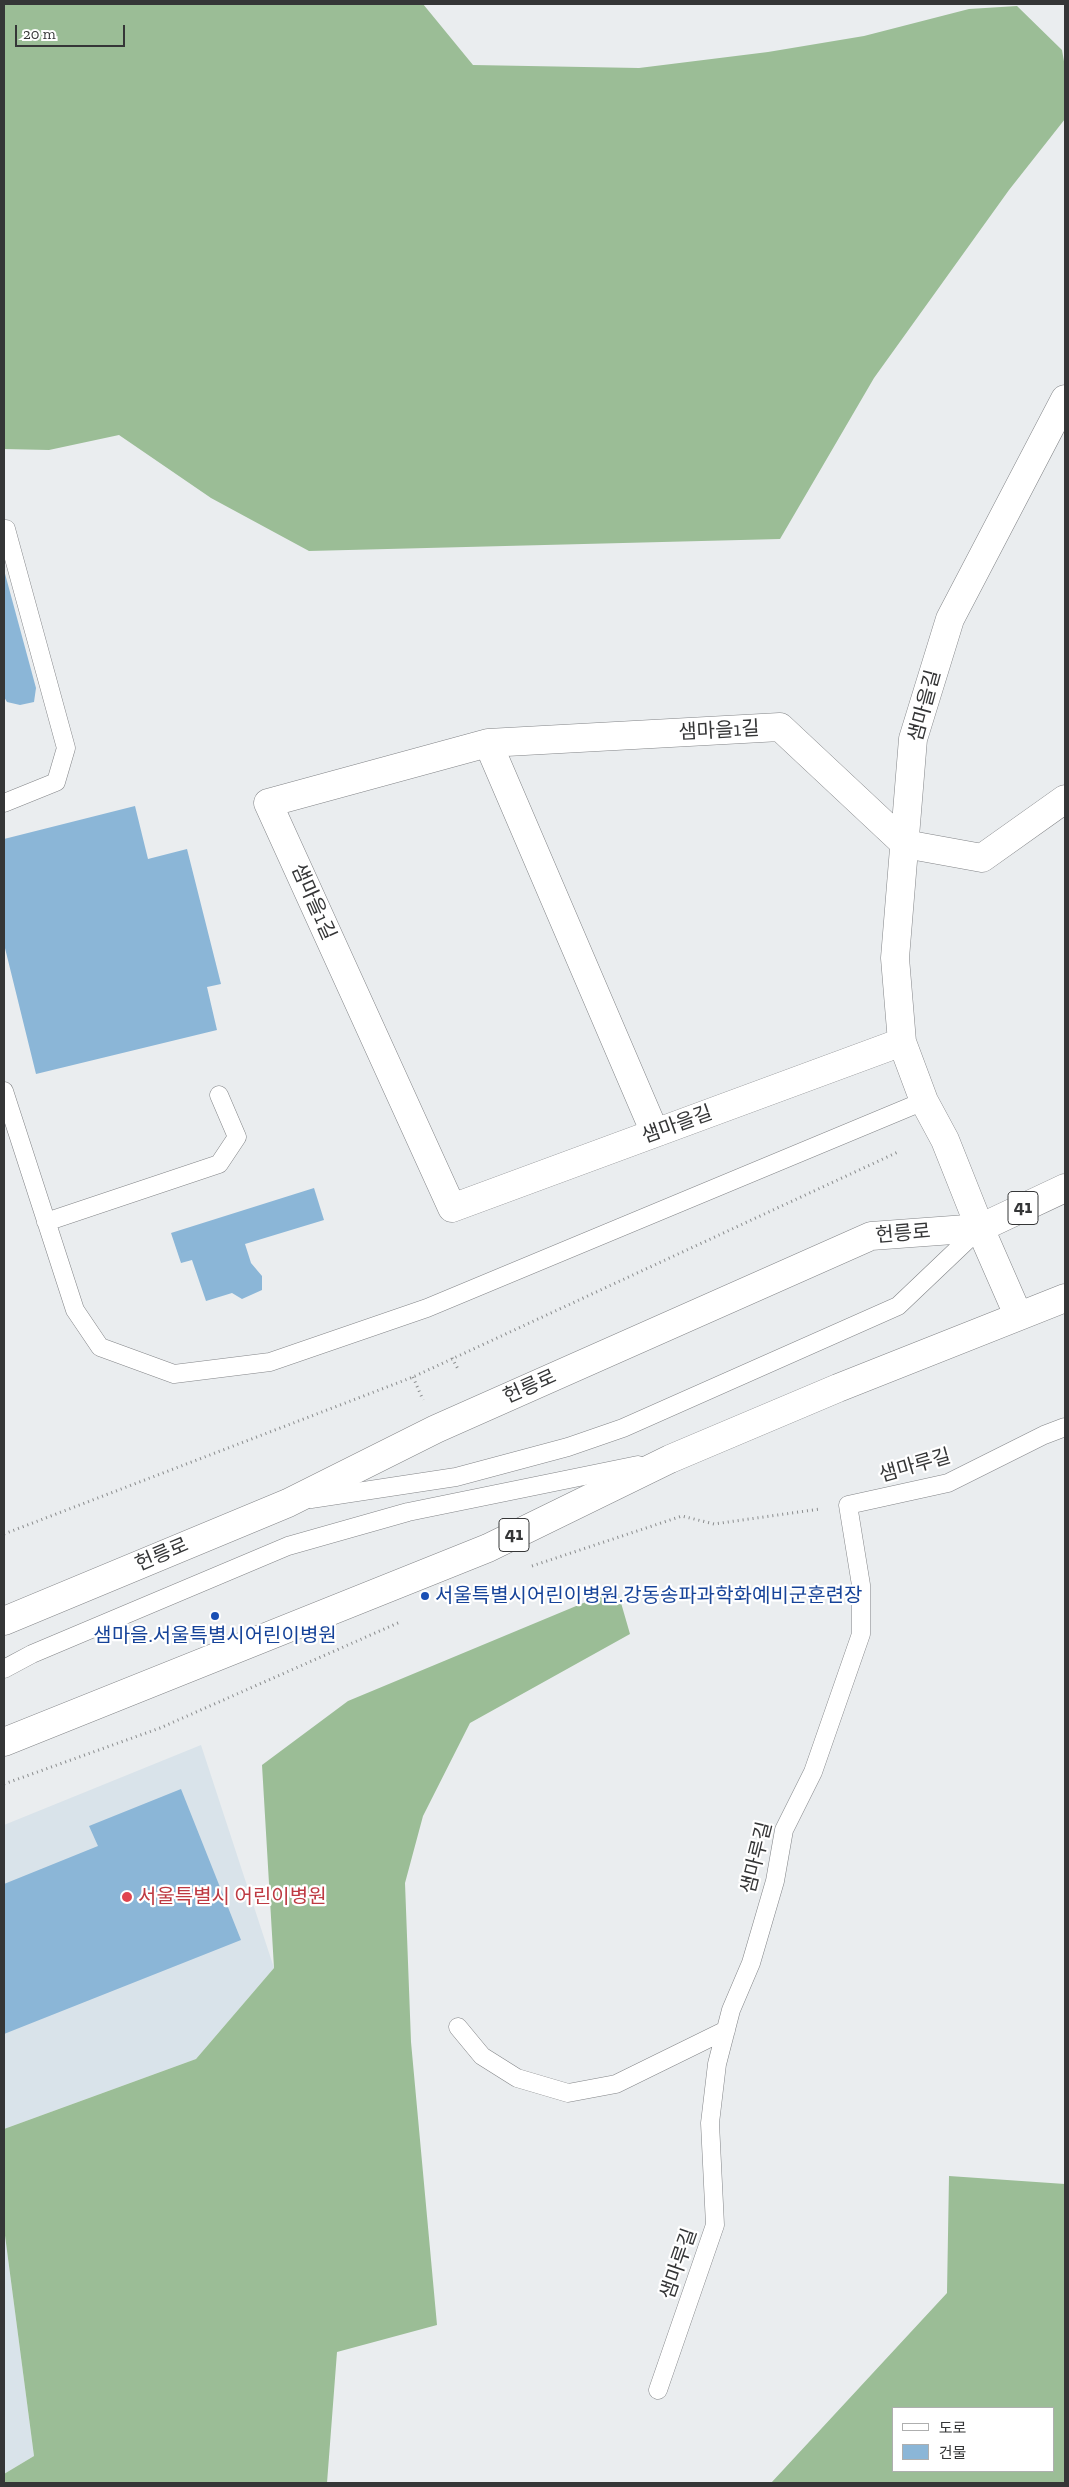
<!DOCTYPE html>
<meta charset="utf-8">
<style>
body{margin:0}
#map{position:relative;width:1069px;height:2487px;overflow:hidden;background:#eaedef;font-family:"Zilla Slab","Noto Sans KR",serif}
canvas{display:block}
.frame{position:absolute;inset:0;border:5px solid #353637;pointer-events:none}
.legend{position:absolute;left:892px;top:2407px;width:162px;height:65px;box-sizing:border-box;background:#fff;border:1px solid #aeafaf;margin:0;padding:6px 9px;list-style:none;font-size:15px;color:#353637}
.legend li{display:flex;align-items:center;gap:10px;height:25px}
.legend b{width:25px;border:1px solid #aeafaf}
.scale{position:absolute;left:15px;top:25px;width:110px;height:22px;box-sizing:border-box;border:2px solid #353637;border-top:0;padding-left:6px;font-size:15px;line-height:18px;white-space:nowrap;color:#353637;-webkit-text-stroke:4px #fff;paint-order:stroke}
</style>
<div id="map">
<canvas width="1069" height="2487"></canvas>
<div class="frame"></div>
<ul class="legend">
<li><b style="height:6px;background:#fff"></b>도로</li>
<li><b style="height:14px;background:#8bb6d7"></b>건물</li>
</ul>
<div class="scale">20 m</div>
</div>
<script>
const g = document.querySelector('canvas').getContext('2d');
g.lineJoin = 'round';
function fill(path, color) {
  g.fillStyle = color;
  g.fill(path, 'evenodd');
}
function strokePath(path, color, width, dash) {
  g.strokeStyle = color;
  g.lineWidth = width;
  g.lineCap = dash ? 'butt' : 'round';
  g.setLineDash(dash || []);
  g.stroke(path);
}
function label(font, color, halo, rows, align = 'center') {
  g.font = font + ' "Zilla Slab","Noto Sans KR",serif';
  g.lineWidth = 4.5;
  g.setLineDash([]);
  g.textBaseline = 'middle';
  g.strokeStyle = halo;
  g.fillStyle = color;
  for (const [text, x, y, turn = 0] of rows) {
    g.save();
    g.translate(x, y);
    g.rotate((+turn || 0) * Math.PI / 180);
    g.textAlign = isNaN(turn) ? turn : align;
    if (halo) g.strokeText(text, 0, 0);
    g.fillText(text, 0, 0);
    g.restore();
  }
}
fill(new Path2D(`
 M201,1745L274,1968L196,2059L4,2129V1825Z
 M4,2228L34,2456L4,2474Z`), '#d9e3ea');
fill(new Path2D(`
 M4,4H423L473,65L639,68L768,52L864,36L969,9L1017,6L1062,50L1065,67V119L1009,190L874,378L780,539L309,551L211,498L119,435L49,450L4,449Z
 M617,1589L630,1634L470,1723L423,1816L405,1883L411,2042L437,2325L337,2352L327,2483H4V2474L34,2456L4,2228V2129L196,2059L274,1968L262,1765L348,1701Z
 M949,2176L1065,2184V2483H771L947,2293ZM893,2408H1053V2471H893Z`), '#9bbd96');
fill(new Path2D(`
 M4,570L36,688L34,702L20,705L7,702L4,697Z
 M135,806L148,859L187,849L221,984L207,987L217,1030L36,1074L4,944V839Z
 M314,1188L324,1220L245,1244L251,1263L262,1276V1290L242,1299L232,1293L206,1301L192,1260L181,1263L171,1233Z
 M181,1789L241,1940L4,2034V1884L98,1846L89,1826Z`), '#8bb6d7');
const lane = new Path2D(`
 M4,529H6L66,748L56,782L4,803
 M4,1091L75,1310L100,1347L174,1374L270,1362L427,1308L924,1101
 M46,1222L219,1164L237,1137L219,1095
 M311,1499L456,1477L568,1447L623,1428L898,1306L980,1228
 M4,1669L32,1654L288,1546L408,1512L638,1465
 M458,2027L482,2056L517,2078L568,2093L616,2084L726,2030
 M658,2390L715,2225L710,2123L717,2064L731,2010L751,1963L775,1881L784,1830L813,1772L861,1634V1585L848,1505L948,1483L1044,1435L1065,1427`);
const street = new Path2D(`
 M488,743L655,1133
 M902,1042L452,1208L268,803L488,743L780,727L905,844L982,858L1065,799
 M1018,1315L980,1228L945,1140L924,1101L902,1042L895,958L913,739L950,619L1065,399`);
const primary = new Path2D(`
 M4,1621L288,1503L436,1429L871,1236L980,1228L1065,1188
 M4,1742L488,1548L670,1459L838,1388L1065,1298`);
strokePath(lane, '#828487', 19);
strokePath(street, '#828487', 29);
strokePath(primary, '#828487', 29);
strokePath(new Path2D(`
 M452,1358L458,1369
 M413,1377L423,1400
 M4,1534L413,1377L898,1152
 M532,1566L682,1516L714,1524L820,1509
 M4,1784L160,1728L400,1622`), '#8a8c8d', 3, [1, 4]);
strokePath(lane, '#fff', 18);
strokePath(street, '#fff', 28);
strokePath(primary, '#fff', 28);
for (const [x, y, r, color] of [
 [425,1596,5,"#1a4fb4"],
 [215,1616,5,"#1a4fb4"],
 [127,1897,6,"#e0444e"]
]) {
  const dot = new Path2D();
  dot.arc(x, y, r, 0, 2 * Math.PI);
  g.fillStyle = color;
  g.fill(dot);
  strokePath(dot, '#fff', 2);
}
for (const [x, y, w] of [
 [1023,1208,30],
 [514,1535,30]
]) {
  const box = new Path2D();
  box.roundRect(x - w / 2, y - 16.5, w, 33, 4);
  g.fillStyle = '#fff';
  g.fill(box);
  strokePath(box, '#353637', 1);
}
label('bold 19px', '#353637', null, [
 ["41",1023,1208],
 ["41",514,1535]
]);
label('20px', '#353637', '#fff', [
 ["샘마을길",925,706,-75],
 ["샘마을1길",719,731,-3],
 ["샘마을1길",313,902,66],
 ["샘마을길",677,1125,-20],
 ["헌릉로",903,1234,-5],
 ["헌릉로",530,1387,-24],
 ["샘마루길",915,1466,-16],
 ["헌릉로",162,1555,-23],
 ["샘마루길",757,1858,-76],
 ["샘마루길",679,2264,-71]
]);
label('20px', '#164399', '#fff', [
 ["서울특별시어린이병원.강동송파과학화예비군훈련장",435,1596],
 ["샘마을.서울특별시어린이병원",215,1636,"center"]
], 'left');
label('20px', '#be3a42', '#fff', [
 ["서울특별시 어린이병원",138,1897]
], 'left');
</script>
